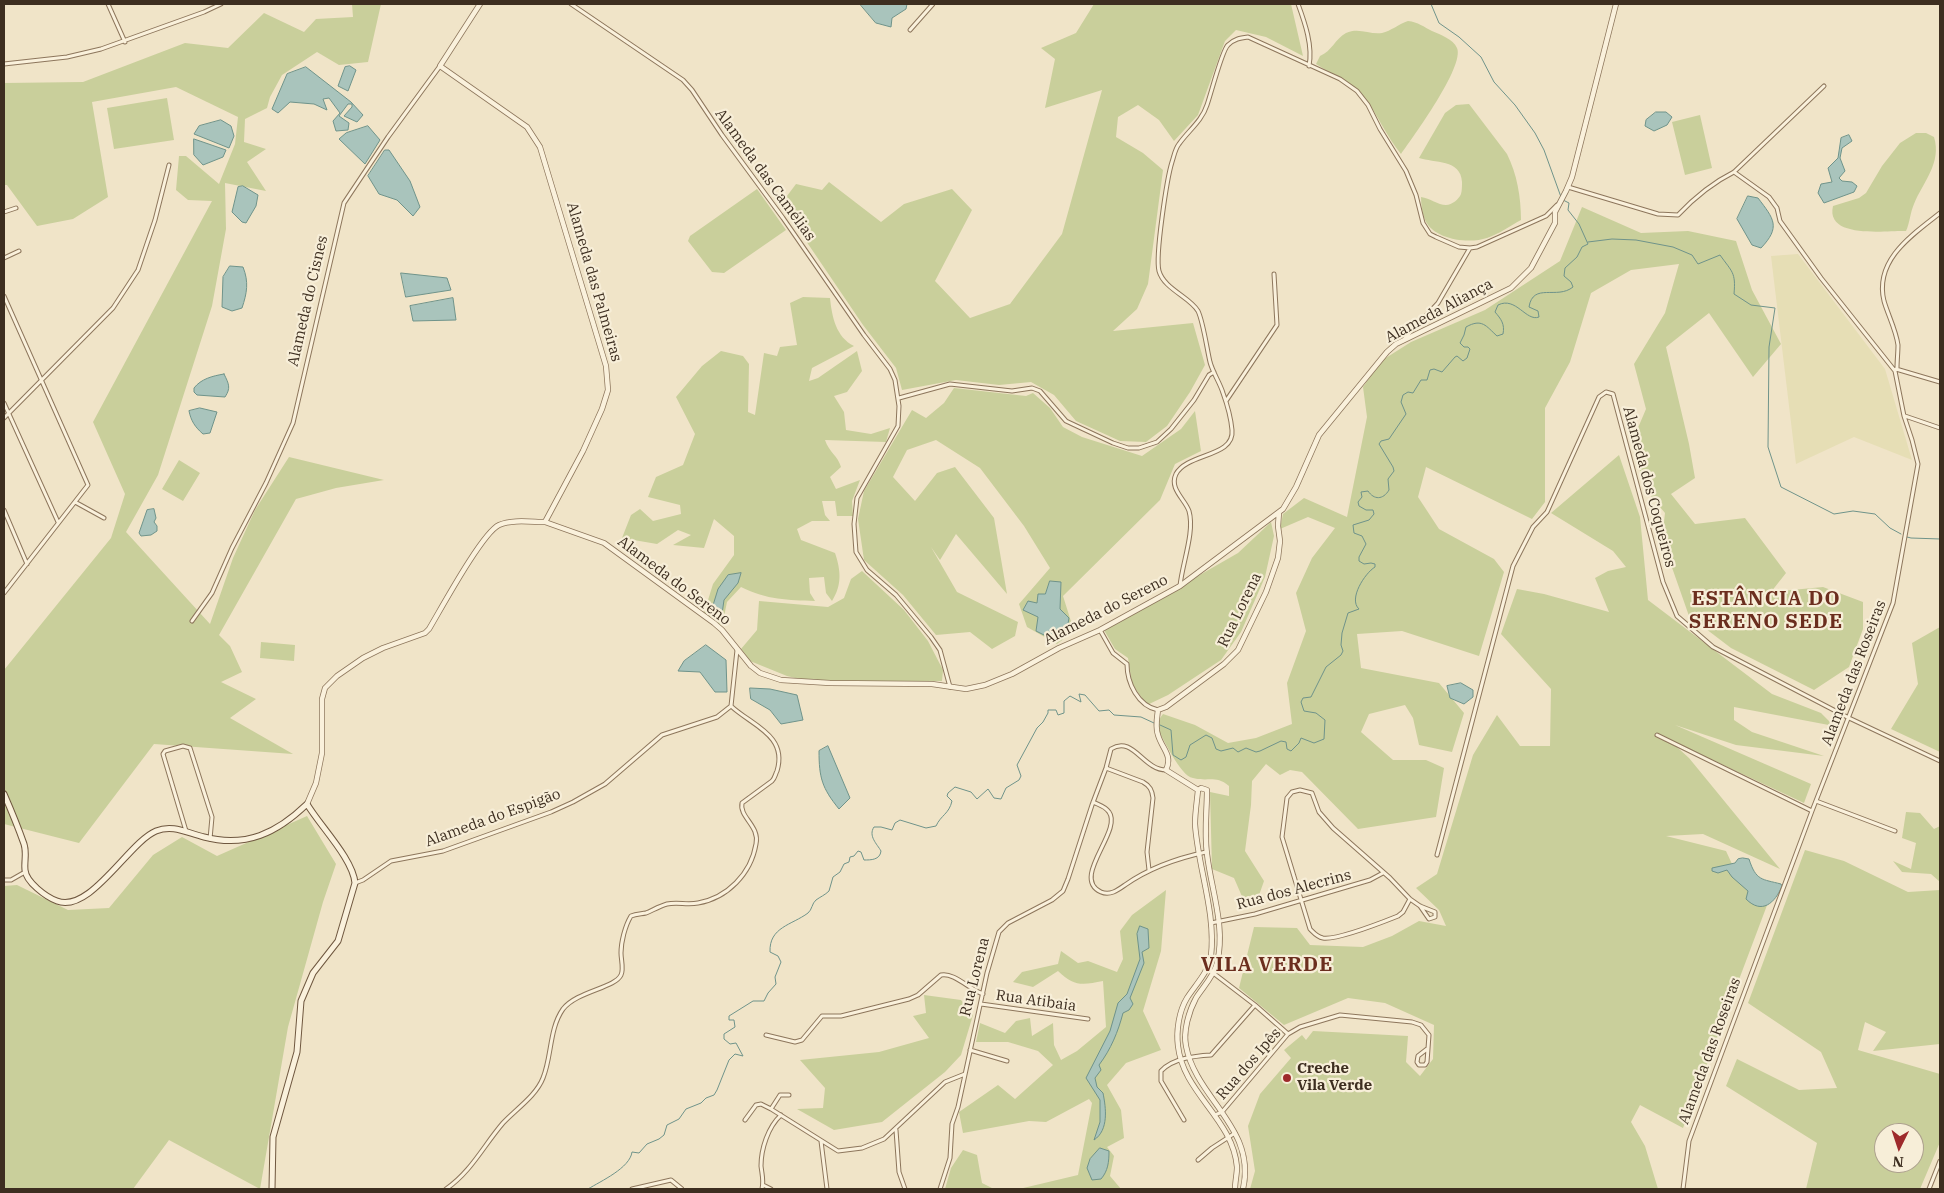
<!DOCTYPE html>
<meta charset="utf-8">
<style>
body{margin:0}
#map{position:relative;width:1944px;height:1193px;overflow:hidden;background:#f0e4c8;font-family:"IBM Plex Serif",serif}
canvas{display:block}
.frame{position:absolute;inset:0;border:5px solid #3d2e20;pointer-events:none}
.north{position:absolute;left:1874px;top:1123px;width:50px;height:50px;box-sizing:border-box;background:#f7eed8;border:1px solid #ada18e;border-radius:50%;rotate:184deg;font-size:14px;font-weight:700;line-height:20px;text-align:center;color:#3d2e20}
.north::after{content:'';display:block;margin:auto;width:18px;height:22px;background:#9e2a2b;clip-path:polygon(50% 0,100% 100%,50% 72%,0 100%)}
</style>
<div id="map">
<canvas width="1944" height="1193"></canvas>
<div class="frame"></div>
<div class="north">N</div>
</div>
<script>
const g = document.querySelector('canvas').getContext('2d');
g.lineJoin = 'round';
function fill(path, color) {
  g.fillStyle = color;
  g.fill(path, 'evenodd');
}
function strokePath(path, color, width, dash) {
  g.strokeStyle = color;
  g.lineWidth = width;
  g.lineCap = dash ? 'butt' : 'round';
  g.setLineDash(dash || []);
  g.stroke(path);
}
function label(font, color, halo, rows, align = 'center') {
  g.font = font + ' "IBM Plex Serif",serif';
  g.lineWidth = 4.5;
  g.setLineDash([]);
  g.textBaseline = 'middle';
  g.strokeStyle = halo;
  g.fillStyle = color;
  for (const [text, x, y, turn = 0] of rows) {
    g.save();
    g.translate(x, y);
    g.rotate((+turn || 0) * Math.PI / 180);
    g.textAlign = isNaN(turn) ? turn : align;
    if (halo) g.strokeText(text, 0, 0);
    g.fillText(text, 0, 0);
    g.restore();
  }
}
fill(new Path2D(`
 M1798,254L1885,369L1912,460L1854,437L1796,464L1771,256Z`), '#e6deb5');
fill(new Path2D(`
 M352,4H381L368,62L339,65L317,52L282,75L270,97L267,108L245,119L244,142L266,149L247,162L266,191L225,183L226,229L212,306L158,475L126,532L210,624L233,558L255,510L289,457L384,480L336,488L296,499L219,635L230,646L242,672L221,682L256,699L230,718L293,754L154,744L79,843L4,824V670L111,538L125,494L93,422L212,201L188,200L176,190L179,156H186L219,184L235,144L238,117L176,87L92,102L108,197L73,219L37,226L7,185H4V83L83,82L185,43L228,48L264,13L304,32L316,19L353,17Z
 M1094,4H1291L1303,56L1266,37L1236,30L1225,41L1198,115L1174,141L1159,120L1138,105L1118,117L1116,137L1143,153L1163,170L1148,284L1137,309L1113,331L1193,323L1205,365L1190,392L1167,426L1146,442L1120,441L1076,421L1054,395L1031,382L999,385L956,380L902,390L896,368L863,325L781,204L796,184L822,190L829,182L881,222L904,204L952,189L972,210L935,281L970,318L1010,304L1062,234L1102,90L1045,108L1055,59L1041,48L1076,33Z
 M1408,21C1418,22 1424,27 1432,31C1441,35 1453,39 1457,48C1465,66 1413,137 1401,154C1386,136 1378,115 1365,98C1352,82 1333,75 1316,64L1320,56C1332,51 1335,39 1346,33C1359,27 1370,35 1382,33C1391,31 1399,24 1408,21Z
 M167,98L174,140L114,149L107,108Z
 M1469,104L1507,154C1517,174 1521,197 1521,220C1510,226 1499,234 1487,238C1469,244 1434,240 1425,220C1422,213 1421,204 1421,197C1430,198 1438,205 1446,205C1452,205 1459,199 1461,194C1462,191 1462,185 1462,182C1461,159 1434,163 1419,158L1445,113L1456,105Z
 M1700,115L1712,168L1685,175L1672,122Z
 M1916,133H1926L1934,137C1942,163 1923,182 1914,204C1910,213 1910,222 1906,231C1889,230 1825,240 1833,206L1859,198L1866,193L1882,166L1900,143Z
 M757,189L786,230L724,273L712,272L688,241L690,236Z
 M1582,207L1641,233L1688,231L1736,241L1752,290L1781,344L1753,377L1709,313L1666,347L1689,444L1695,478L1671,494L1695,524L1745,518L1786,573L1771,592L1823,587L1863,602V629L1849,667L1814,690L1731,648L1689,616L1662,539L1665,513L1645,489L1632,442L1646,409L1634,364L1665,313L1679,264L1631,270L1591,293L1570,362L1545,408V502L1532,519L1426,467L1418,497L1439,529L1494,559L1504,572L1479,656L1402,631L1357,634L1361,668L1439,683L1464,713L1452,752L1419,745L1413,718L1405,705L1369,714L1361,732L1393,760H1426L1444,768L1436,817L1358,829L1302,772L1290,770L1280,775L1266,764L1252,781L1251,805L1245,851L1264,881L1257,901L1247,908L1234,878L1212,869L1210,792L1229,796V786C1216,775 1208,782 1193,778C1180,776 1163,737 1155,725L1163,714L1195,725L1228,743L1256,738L1292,724L1287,683L1306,631L1296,593L1312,558L1335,528L1308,517L1280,529L1283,514L1304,498L1347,517L1367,417L1363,387L1381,361L1411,342L1485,310L1560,261Z
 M803,297L830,298C832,317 836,337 854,346L812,368L809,381L818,378L857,351L862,371L847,392L834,396L844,412L846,430L871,434L890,428L886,442L825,440C829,452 838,456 841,467L830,477L836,489L860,480L852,501L853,516H837L835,501H822L825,515L830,521H812L797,529L801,540L835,553C841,571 842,585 832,601L826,593L824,577L809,578L810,593L815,601C788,600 767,600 741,587L727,602L722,626L704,613L713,584L734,555V536L714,519L704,548L673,545L691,535L678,530L657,544L622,538L631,515L640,509L653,521L681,514L680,505L648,497L656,477L683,465L695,434L676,397L702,366L721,351L743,356L749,364L748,412L755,415L764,353L777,356L780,347L797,345L790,303Z
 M954,388L1026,396L1033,393L1050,408L1063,427L1082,437L1142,456L1181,429L1195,411L1201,451L1175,464L1160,500L1063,596L1074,631L1057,644L1027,627L1019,604L1050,568L1024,526L980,468L936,440L907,450L893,477L915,501L937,473L955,467L994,518L1007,594L956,534L940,560L931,547L957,592L1018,622L1015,636L992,649L970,632L936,635L903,595L864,560L858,519L864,491L912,410L926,418L944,403Z
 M1619,455L1640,517L1648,600L1772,694L1821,713L1834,726L1734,707V720L1752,732L1824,756L1736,745L1675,725L1811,784L1804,803L1668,739L1689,758L1780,869L1703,834L1666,836L1726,851L1738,877L1769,900L1683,1128L1640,1105L1631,1122L1645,1146L1658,1189H1250L1255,1171L1248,1126L1260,1094L1291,1058L1284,1050L1302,1035L1306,1040L1313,1031L1408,1036L1406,1062L1420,1076L1433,1059L1434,1025L1385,1003L1348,998L1284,1025L1239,988L1254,927L1297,928L1310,945L1363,947L1392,936L1419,921L1446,926L1439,910L1416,888L1437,874L1473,755L1497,715L1520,746H1550L1551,689L1501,634L1517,589L1544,594L1609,612L1595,578L1608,571L1626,567L1613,551L1551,513Z
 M179,460L200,473L183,501L162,489Z
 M1271,522L1274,536L1265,577L1241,632L1221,660L1168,695L1147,705L1132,684L1128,658L1115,649L1104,630L1238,553Z
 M862,571L904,610L928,641L943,670L942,681H808L787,676L750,661L741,649L757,630L759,601L828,607L844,598L851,579Z
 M1940,627V752L1891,729L1918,684L1912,643Z
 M261,642L295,645L294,661L260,658Z
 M1906,812L1920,813L1934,829L1940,826V882L1931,874L1902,872L1893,861L1911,869L1916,843L1902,838Z
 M307,816L336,864L323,902L288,1027L260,1189L169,1140L133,1189H4V886L17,885L68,910L109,908L153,855L182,837L217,856Z
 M1805,850L1844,861L1908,892L1940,890V1044L1873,1051L1886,1032L1865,1022L1858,1050L1940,1074V1142L1920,1189H1806L1817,1143L1726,1086L1737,1059L1799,1090L1837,1088L1821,1052L1748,1003ZM1884,1133H1914V1163H1884Z
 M1166,890L1161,951L1143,1011L1161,1050L1126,1063L1107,1085L1121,1110L1124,1138L1107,1147L1114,1156L1110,1176L1121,1189H1019L1078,1175L1092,1103L1089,1099L1046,1122L1029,1121L963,1133L959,1112L998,1085L1015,1099L1053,1065L1038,1051L1008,1042H976L980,1023L1005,1033L1016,1021L1030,1018L1032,1036L1053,1023L1054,1045L1061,1060L1077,1051L1106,1027L1103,981C1083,985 1074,987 1058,971L1033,987L1013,982L1022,972L1058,964L1061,951L1078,963L1088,961L1117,972L1123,959L1120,931L1132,915Z
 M924,995L961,1000L973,1015L961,1055L945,1072L882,1122L834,1130L797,1109L823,1108L825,1088L800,1060L879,1052L929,1038L913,1016L926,1013Z
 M963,1150L977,1155L982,1183L994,1189H945L951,1168Z`), '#c9cf9b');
const water = new Path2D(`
 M860,4H907L906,9L892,18L891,27L876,23Z
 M350,66L356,70L348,91L338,86L345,67Z
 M306,67L351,102L363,115L357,122L344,116L352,107V104H348L339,116L349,123L348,130L336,131L333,121L340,113L329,98L323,99L327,110L314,104L290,102L278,113L272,109L287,74Z
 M1656,112H1666L1672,117L1667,125L1654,131L1645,126L1646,120Z
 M221,120L231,126L234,136L229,148L194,134L199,126Z
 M368,126L380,140L365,164L339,139L346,133Z
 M1849,135L1852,141L1842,148L1840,158L1845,171L1839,178L1842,181L1852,182L1857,186L1854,192L1824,203L1818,193L1821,184L1832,182L1828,168L1838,158L1841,138Z
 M194,139L226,150L223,157L203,165L194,155Z
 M385,150H389L410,181L420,207L413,216L397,200L379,194L368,176Z
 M243,186L258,195L256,206L246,223L242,222L232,212L238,187Z
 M1748,196L1758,198C1774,219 1781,227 1761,248L1752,245L1737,219Z
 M230,266L243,267C249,282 247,293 242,308L232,311L222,307L223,277Z
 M401,273L447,278L451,290L406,297Z
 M453,298L456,320L413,321L410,306Z
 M224,374C229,384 231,388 225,397L197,395L194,392V388C201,379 212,376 224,374Z
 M200,408L217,412L210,433L203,434C195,427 191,421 189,411Z
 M154,509L156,518L154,522L157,526V531L151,535L141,536L139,533L147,510Z
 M741,573L738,583L724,600L722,614L714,616L710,615L718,589L728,575Z
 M1050,581L1061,582L1060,609L1069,618L1066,636L1052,639L1036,631L1038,617L1023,610L1028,601L1037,603L1038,594H1045Z
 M706,645L726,660L727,692H715L700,672L678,671L684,661Z
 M1461,683L1473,690V697L1464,704L1450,698L1447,686Z
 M750,688L770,689L797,695L803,720L781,724L770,710L751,699Z
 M828,746L850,798L839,809C822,788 819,778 819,751Z
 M1743,858L1749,859C1756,881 1762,879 1781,884L1782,886C1775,903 1762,915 1746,899L1748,891L1732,877L1727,870L1718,873L1712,871V868L1735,863L1738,859Z
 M1140,926L1148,929L1149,948L1142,952L1144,963L1130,998L1133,1004L1129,1010L1123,1013C1118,1032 1111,1049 1099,1065L1101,1070L1095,1078L1097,1087L1103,1093C1106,1108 1109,1130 1094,1140L1100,1122V1100L1086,1078L1110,1031L1118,1003L1127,994L1140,959L1137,934Z
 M1100,1148L1109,1151C1109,1162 1108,1171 1101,1179L1092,1180L1087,1168L1090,1159Z`);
fill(water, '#a9c4bc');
strokePath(water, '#6f938a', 1);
strokePath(new Path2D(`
 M1431,4L1439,23L1459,37L1481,57L1494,82L1515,105L1535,133L1544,150L1561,197
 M1588,242L1612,239L1636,240L1673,247L1692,255L1698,264L1720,255C1732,272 1736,272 1734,294L1751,305L1775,308L1769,347L1768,447L1781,487L1834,514L1853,511L1875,514L1890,528L1901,534
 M1907,537L1911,538L1940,539
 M1160,725L1171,730L1173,755L1181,760L1186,757L1190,745L1206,735L1212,738L1216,749L1221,751L1233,748L1238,752L1246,748L1256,752L1260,751L1281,741L1286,742L1287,749L1291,751L1299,743L1301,738L1314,743L1324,739L1325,720L1316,713L1304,711L1301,702L1303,698L1311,697L1326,667L1341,655L1343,651L1341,645L1342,633L1348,613L1359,609C1348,599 1365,573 1375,567V564L1371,563L1364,564L1359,561V557L1366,544L1362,536L1354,533L1353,525L1369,520L1374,514L1373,510H1366L1359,506L1358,502L1362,497L1361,492L1368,491C1374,500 1383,500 1389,490L1388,479L1394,471L1393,467L1379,444L1381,441L1389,439L1406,414L1401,402L1403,395L1408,392L1413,393L1421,380H1427L1430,370L1434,369L1442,372L1455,357L1457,356L1463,361L1467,358L1470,349L1468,347H1464L1460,343L1464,335L1466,327C1482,318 1486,326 1497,336L1503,334C1505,324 1501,319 1495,312L1498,305C1516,296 1526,322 1539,317L1538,311L1529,307C1533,282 1557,300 1573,287L1571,282L1564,276L1565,268L1577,257L1582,247L1588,244L1579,224L1568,210L1569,203L1563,200
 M588,1189C601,1181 630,1168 632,1152L639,1153L647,1144L659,1139L664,1135L667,1125L679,1119L686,1109L701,1103L706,1098L714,1095L717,1090L729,1060L735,1054L743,1056L736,1043L730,1044L724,1039V1034L735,1027L734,1020H729V1016L753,1001H764L768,993L776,984L775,977L781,962L778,956L770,952C769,927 792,925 808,913C812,910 812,903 816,900C820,897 825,895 829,891L833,877L840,872L844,864L849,862L850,857L854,856L858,851L861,852L864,860C871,860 880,860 881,851C877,844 868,836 874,827H881L892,830L895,823L900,820L926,828L936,826C941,815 949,814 952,801L947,796L948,793L955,787L971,792L977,799L988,789L994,798L1001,799L1006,788L1019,780L1021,776L1017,765L1037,728L1043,722L1048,713V710H1056L1058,715L1064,713V701L1070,696L1081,702L1079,694L1085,695L1099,711L1109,710L1114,715L1141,717L1154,723`), '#6f938a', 1);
const minor = new Path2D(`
 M108,4L125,42
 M571,4L683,80L692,90L722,135L783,218L864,335L890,369L895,380L899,406L898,426L857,498L854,524L856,552L867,570L896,595L931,637L940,650L950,687
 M1298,4C1305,23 1313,46 1309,66
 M910,30L933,4
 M4,64L67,57L101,49L204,12L221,4
 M1568,187L1658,214L1678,215C1695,197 1712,183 1734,172L1824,86
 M4,212L16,208
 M4,258L19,251
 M4,296L88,485L4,593
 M1405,338L1438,303L1470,248
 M1897,368C1897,361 1898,352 1898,345C1896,330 1888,315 1884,301C1874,260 1912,235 1940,213
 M1896,369L1940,382
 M899,398L950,384L1012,391L1032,388L1040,391L1066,421L1113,443L1128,448H1139L1157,442L1171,429L1194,400L1209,375L1214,372
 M1226,401L1277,325L1274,274
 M4,403L58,522
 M1905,416L1940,428
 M4,418L113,308L138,270L155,220L169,165
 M75,502L104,518
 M4,510L27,564
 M1180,586C1182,564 1195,532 1189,511C1185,499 1169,489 1176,474C1187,453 1235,457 1232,430C1231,419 1227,404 1223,393C1220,383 1213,373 1210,362C1207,349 1203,321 1198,311C1190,297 1164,289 1159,271C1155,256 1167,178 1172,162C1174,156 1175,149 1179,144C1188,131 1202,121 1207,105C1211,94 1222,50 1228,45C1234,39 1240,38 1248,37L1340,79L1357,91L1368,105L1380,129L1406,171L1416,195L1423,223L1430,234L1436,237L1459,247L1470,248L1477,247L1546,216L1557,205
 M192,621L212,593L232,548L266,483L293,423L344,203L388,137L440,66
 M1100,630L1113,653L1127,664C1127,683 1138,706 1158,710
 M731,706L737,650
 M1657,735L1812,811
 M1106,768L1143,782C1150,786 1152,790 1153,798L1147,852L1149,870
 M1816,801L1895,831
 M1093,802C1099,805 1105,806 1109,812C1123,831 1070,878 1101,892C1110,896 1118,890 1125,885C1149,868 1178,858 1206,852
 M186,831L163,754L165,751L183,746L190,748L212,817L210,839
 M1437,855L1513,566L1533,527L1547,512L1599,397L1606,392L1613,394L1663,582L1677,616L1713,647L1849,718L1940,761
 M4,880H11L25,872
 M355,883L363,880L391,861L443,851L551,812L573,802L605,784L662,735L717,717L731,706
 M1410,899L1403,912L1398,916C1383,922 1337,940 1323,938C1317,937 1314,933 1310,929L1282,837L1287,798L1292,792L1300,790L1312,793L1319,812L1333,828L1390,878L1410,899L1420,906L1435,912V917L1429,919L1420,906
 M1211,923L1255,914L1370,880L1383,873
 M1208,969L1255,1005L1288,1034
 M981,1004L1088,1019
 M766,1035L795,1042L802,1040L822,1016H841L909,999L918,995L941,975C954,972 970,990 983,994
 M970,1050L1007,1061
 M771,1109L780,1095H789
 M1215,1115L1222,1112L1288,1034L1300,1027L1340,1015L1412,1022L1421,1025L1429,1035L1427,1062L1425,1065H1419L1417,1062L1418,1056L1427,1049
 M745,1120L756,1105L761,1104L771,1109L838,1151L862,1148L884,1139L945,1082L965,1074
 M1184,1120L1161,1081V1071C1173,1058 1195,1056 1211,1055L1255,1005
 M896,1130L899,1172L905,1189
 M821,1141L827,1189
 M1198,1160L1212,1148L1235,1133
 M763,1185L771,1189
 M446,1189C471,1172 484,1145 503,1123C516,1109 536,1096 543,1078C552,1056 549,1029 563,1009C577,991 615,988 621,975C624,969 621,960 621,953C621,942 625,926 631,916C636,914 641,914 646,913C653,910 660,906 667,904C677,902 688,905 698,903C727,898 751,874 756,844C760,826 739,817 742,803L772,781C775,778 775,775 777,771C788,735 751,725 731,706
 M632,1189L671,1180L682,1189
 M762,1189C764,1180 762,1175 761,1166C761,1149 768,1127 781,1115
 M940,1189L950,1158L952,1124L958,1107L987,973L999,932L1008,923L1052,900L1063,891L1068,879L1092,805L1106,768L1111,749C1133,735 1143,770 1166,770
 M1683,1189L1689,1141L1812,811L1893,603L1918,464L1912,440L1904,416L1895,371L1821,278L1780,221L1777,208L1769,197L1734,172
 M1929,1189L1940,1161`);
const tertiary = new Path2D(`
 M545,522L604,543L714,623L722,630L751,666L760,673L781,680L830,683L932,684L966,689L985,685L1012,674L1059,648L1100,630L1180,586L1283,509L1296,487L1319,435L1387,352L1396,344L1511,288L1531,268L1555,223V212L1566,191L1572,177L1616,4
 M1198,790L1166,770C1173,755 1162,749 1158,735C1155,727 1157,718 1158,710L1166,707L1224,664L1238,650L1266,592L1278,558L1280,541L1278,526L1279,512
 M307,804L316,783L322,753V699L325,688L337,676L363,658L383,648L425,633L429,629C441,609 482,533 499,525C512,519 532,522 545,522L583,451L602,409L608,390L606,366L540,147L527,127L440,66L480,4
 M1235,1189C1235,1182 1237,1174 1237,1167C1233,1119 1183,1093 1178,1046C1176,1031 1179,1011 1187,998C1196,984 1208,973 1211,956C1216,912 1198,868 1195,824C1195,813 1197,801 1198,790L1201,788L1207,790C1207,811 1204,832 1207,854C1211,889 1226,927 1217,963C1214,976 1203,987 1196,998C1189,1011 1183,1031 1186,1046C1196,1099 1257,1128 1243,1189`);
const secondary = new Path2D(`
 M4,794C11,810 18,827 24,844C27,853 24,861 25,870C26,882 46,897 57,901C90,914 129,842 156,831C173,824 187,833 204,837C246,848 277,833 307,804C320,826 353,859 355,883L338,941L313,973L301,1001L297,1052L273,1137L272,1189`);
strokePath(minor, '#8d765c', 5);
strokePath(tertiary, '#8d765c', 6);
strokePath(secondary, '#6f573f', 7);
strokePath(minor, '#faf1dc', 3);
strokePath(tertiary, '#faf1dc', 4.5);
strokePath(secondary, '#faf1dc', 5);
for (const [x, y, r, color] of [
 [1287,1078,5,"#9e2a2b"]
]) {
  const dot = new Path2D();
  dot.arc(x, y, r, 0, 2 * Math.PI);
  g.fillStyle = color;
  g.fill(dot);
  strokePath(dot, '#f7eed8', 2);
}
label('15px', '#3d2e20', '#f7eed8', [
 ["Alameda das Camélias",765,175,54],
 ["Alameda das Palmeiras",594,282,74],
 ["Alameda do Cisnes",308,301,-77],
 ["Alameda Aliança",1439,311,-28],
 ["Alameda dos Coqueiros",1649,487,75],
 ["Alameda do Sereno",674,581,37],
 ["Alameda do Sereno",1106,610,-27],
 ["Rua Lorena",1240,610,-64],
 ["Alameda das Roseiras",1854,673,-69],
 ["Alameda do Espigão",493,818,-20],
 ["Rua dos Alecrins",1294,890,-15],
 ["Rua Lorena",975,977,-76],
 ["Rua Atibaia",1036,1001,8],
 ["Alameda das Roseiras",1710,1051,-70],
 ["Rua dos Ipês",1249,1064,-49]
]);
label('bold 15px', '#3d2e20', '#f7eed8', [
 ["Creche",1297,1069],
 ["Vila Verde",1297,1086]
], 'left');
g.letterSpacing = '1px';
label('bold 20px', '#6b2e1e', '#f7eed8', [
 ["ESTÂNCIA DO",1766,599],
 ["SERENO SEDE",1766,622],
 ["VILA VERDE",1267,965]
]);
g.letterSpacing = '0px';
</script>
